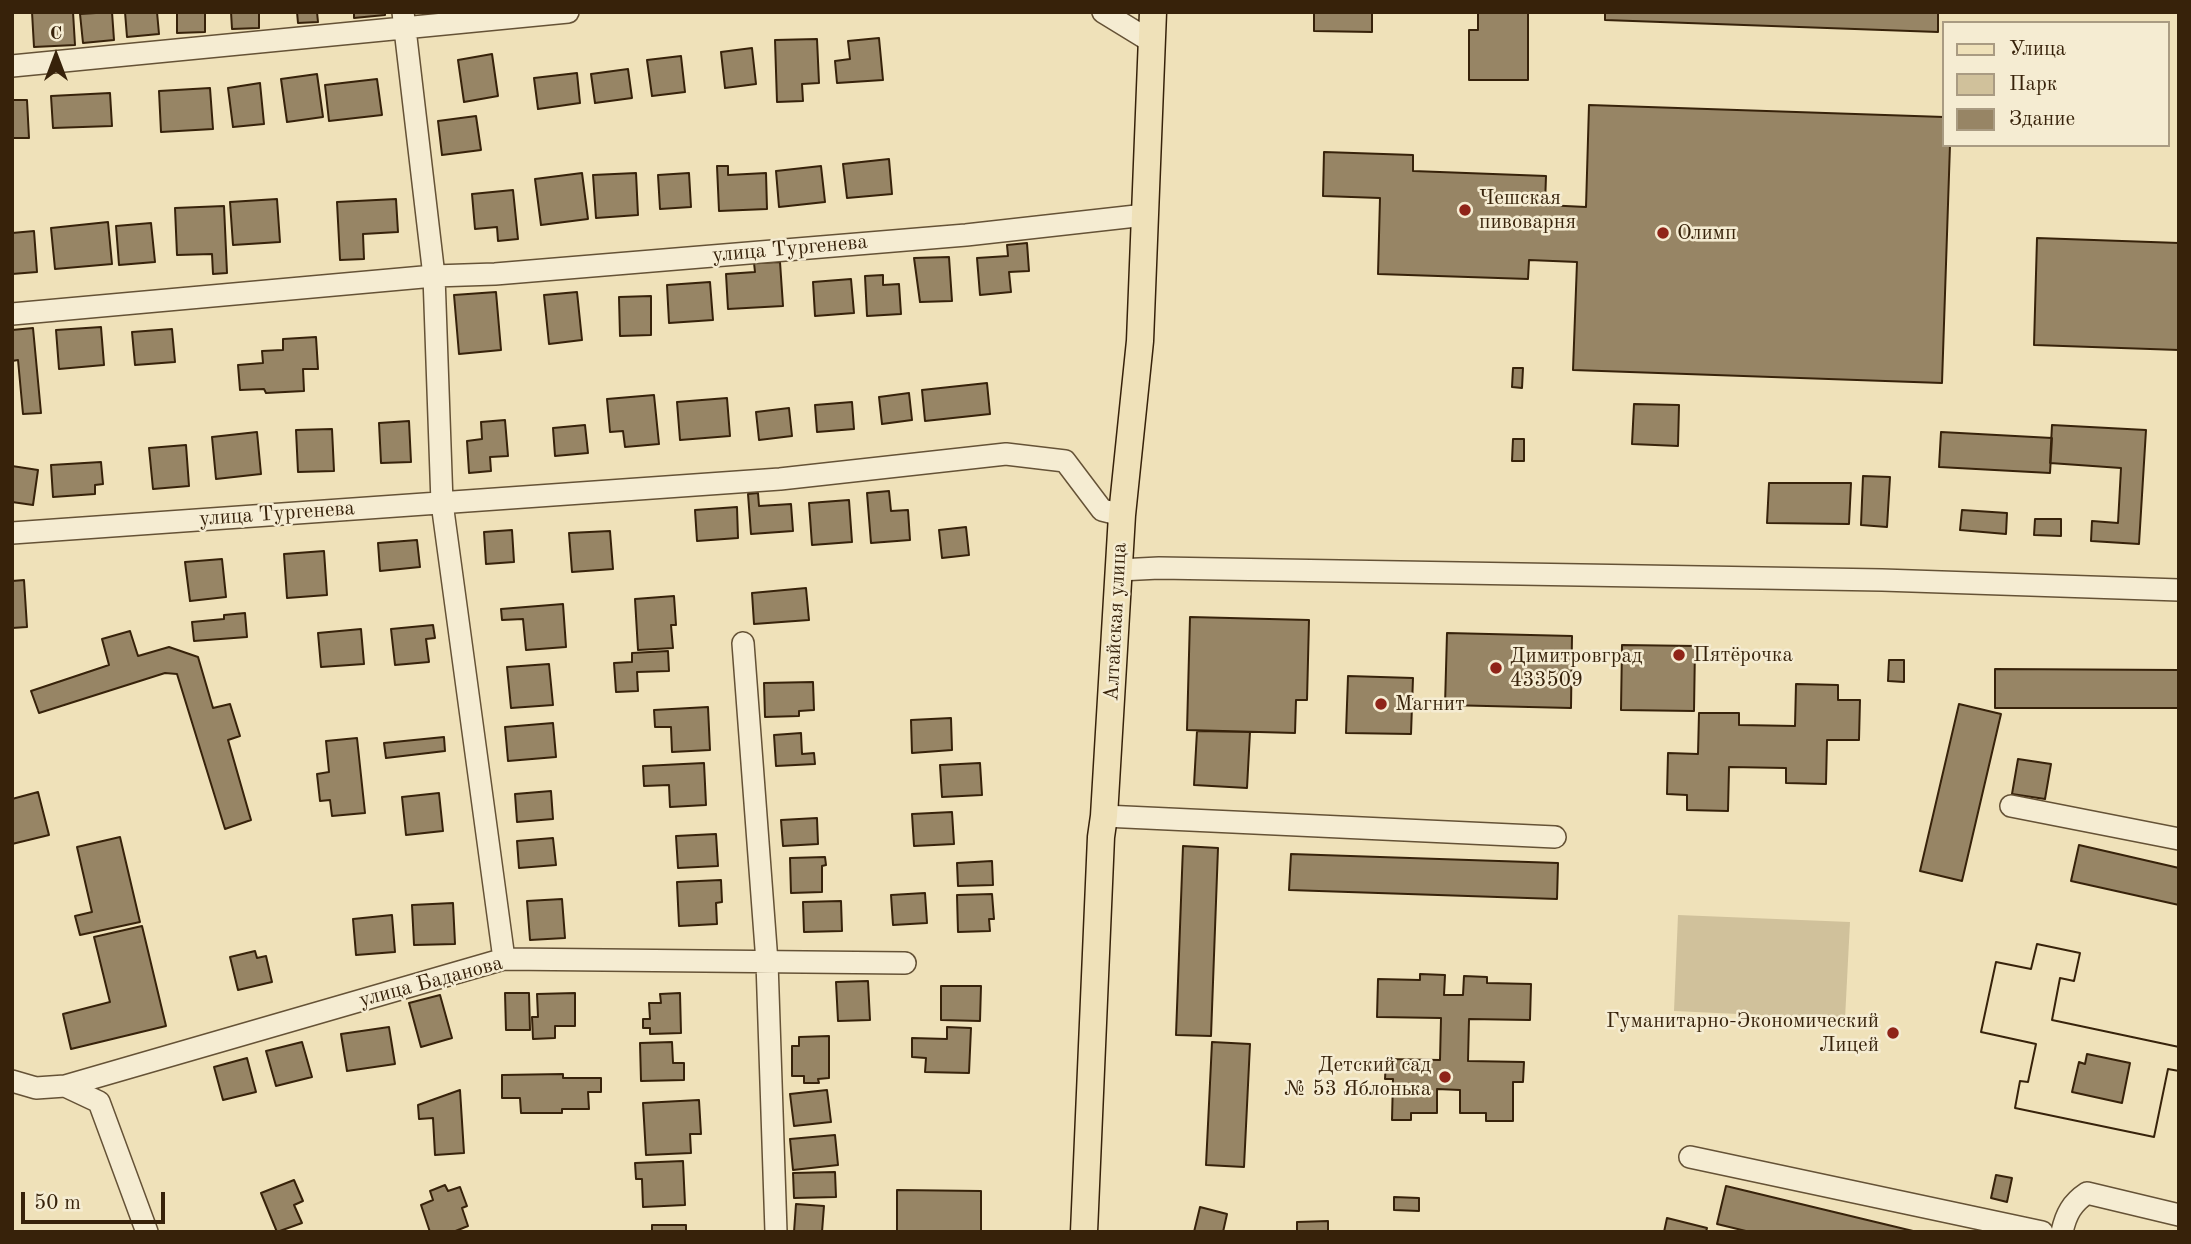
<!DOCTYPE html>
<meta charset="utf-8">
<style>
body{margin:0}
#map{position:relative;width:2191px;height:1244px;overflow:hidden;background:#efe1b9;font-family:"Old Standard TT",serif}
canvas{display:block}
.frame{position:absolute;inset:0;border:14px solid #37220a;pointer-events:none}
.legend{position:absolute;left:1942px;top:21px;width:228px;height:126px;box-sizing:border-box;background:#f5ecd2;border:2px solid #a99b82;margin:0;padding:9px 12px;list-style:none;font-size:21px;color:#37220a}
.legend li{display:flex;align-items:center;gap:14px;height:35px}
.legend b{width:35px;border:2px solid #a99b82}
.north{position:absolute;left:21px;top:21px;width:70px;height:70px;-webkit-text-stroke:5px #f5ecd2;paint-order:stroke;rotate:0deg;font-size:19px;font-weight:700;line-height:28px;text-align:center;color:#37220a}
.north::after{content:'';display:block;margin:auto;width:24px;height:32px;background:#37220a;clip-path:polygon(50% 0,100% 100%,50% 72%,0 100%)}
.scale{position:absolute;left:21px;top:1192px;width:144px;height:32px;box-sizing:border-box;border:4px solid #37220a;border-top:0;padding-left:9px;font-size:21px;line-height:24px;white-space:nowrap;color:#37220a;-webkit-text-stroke:5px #f5ecd2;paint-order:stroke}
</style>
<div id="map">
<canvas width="2191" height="1244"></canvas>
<div class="frame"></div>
<ul class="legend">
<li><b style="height:9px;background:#efe1b9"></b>Улица</li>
<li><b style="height:19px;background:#d0c19b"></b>Парк</li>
<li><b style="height:19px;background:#978565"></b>Здание</li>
</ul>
<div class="north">С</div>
<div class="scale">50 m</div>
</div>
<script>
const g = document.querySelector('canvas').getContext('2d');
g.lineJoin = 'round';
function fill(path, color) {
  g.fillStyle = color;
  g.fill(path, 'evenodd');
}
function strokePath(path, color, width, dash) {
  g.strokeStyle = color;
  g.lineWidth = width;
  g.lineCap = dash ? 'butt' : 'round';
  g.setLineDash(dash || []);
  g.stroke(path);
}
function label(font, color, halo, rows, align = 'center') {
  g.font = font + ' "Old Standard TT",serif';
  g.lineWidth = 5;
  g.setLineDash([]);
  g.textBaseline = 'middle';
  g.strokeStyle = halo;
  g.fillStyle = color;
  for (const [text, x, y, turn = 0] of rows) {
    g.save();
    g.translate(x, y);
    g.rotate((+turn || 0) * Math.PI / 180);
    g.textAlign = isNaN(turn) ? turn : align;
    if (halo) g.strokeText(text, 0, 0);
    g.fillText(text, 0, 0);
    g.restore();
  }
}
fill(new Path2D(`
 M1678,915L1850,922L1845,1019L1674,1011Z`), '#d0c19b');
const building = new Path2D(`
 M32,12H73L75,45L34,47Z
 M112,12L114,40L83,43L80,14Z
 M125,12H157L159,34L127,37Z
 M177,12H205V32L177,33Z
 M231,12H259V28L232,29Z
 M297,12H317L318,22L298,23Z
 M354,12H385V15L354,18Z
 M1314,12H1372V32L1314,31Z
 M1478,12H1528V80H1469V30H1478Z
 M1605,12H1938V32L1605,20Z
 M879,38L883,80L837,83L835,61L850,59L848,41Z
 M817,39L819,83L802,84L803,101L777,102L775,40Z
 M752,48L756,84L725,88L721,52Z
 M492,54L498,96L464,102L458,60Z
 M681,56L685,92L652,96L647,60Z
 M628,69L632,98L595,103L591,74Z
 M577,73L580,103L538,109L534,78Z
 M317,74L323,117L287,122L281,79Z
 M377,79L382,115L329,121L325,85Z
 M260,83L264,124L233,127L228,88Z
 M210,88L213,129L161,132L159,91Z
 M110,93L112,126L53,128L51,96Z
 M12,100H27L29,138H12Z
 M1589,105L1944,117V145H1950L1942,383L1573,370L1577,262L1529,260L1528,279L1378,274L1380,198L1323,196L1324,152L1413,155V171L1546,176L1545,205L1586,207Z
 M476,116L481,150L442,155L438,121Z
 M889,159L892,194L847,198L843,164Z
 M717,166H728V175L766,173L767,209L719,211Z
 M821,166L825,202L779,207L776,171Z
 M582,173L588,219L541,225L535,179Z
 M636,173L638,215L596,218L593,175Z
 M689,173L691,207L660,209L658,175Z
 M513,190L518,239L498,241L497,227L475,229L472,194Z
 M277,199L280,242L233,245L230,202Z
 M396,199L398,232L363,234L364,259L340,260L337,202Z
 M224,206L227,273L213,274L212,254L177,255L175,208Z
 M108,222L112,264L55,269L51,228Z
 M151,223L155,262L119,265L116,226Z
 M34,231L37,272L12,274V233Z
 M2037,238L2179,243V350L2034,345Z
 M1027,243L1029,271L1009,272L1011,292L980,295L977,258L1008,256L1007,245Z
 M949,257L952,301L920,302L914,258Z
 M780,262L783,306L728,309L726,274L755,272L754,263Z
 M883,275V285L899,284L901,314L867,316L865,276Z
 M851,279L854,313L815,316L813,282Z
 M710,282L713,320L669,323L667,285Z
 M496,292L501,350L459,354L454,295Z
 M577,292L582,340L549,344L544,295Z
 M651,296V335L620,336L619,297Z
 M101,327L104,365L59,369L56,330Z
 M33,328L41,413L23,414L18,360L12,361V330Z
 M172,329L175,362L135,365L132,332Z
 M316,337L318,369H303L304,391L266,393L264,389L240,390L238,365L263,363L262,351L283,350V339Z
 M1513,368H1523L1522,388L1512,387Z
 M987,383L990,414L925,421L922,390Z
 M909,393L912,420L882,424L879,397Z
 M654,395L659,444L625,447L623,431L610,432L607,399Z
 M727,398L730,436L680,440L677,402Z
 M852,402L854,429L817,432L815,405Z
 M1634,404L1679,405L1678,446L1632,444Z
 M789,408L792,436L759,440L756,412Z
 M505,420L508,456L490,457L491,471L469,473L467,441L482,439L481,422Z
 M409,421L411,462L381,463L379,423Z
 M585,425L588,453L555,456L553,428Z
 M2052,425L2146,430L2139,544L2091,541L2092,521L2118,523L2121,468L2050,463Z
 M332,429L334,471L298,472L296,430Z
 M257,432L261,474L216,479L212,437Z
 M1941,432L2052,438L2050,473L1939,467Z
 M1513,439H1524V461H1512Z
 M186,445L189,486L153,489L149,448Z
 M101,462L103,484L95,485V494L53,497L51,465Z
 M12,466L38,470L33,505L12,502Z
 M1863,476L1890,477L1887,527L1861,525Z
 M1769,483H1851L1849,524L1767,523Z
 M889,491L891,511L908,510L910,540L871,543L867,493Z
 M758,493L759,506L791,504L793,531L751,534L748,494Z
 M849,500L852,542L812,545L809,503Z
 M737,507L738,538L697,541L695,510Z
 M1962,510L2007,513L2006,534L1960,530Z
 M2035,519H2061V536L2034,535Z
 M966,527L969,555L942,558L939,530Z
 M512,530L514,562L486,564L484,532Z
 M610,531L613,569L572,572L569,533Z
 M417,540L420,567L380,571L378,543Z
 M324,551L327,595L287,598L284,554Z
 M222,559L226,597L190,601L185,562Z
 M24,580L27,627L12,628V581Z
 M806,588L809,620L754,624L752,593Z
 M674,596L676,625H671L673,648L638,650L635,599Z
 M563,604L566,647L526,650L523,619L502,620L501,609Z
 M245,613L247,637L194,641L192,622L224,619V615Z
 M1190,617L1309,620L1307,700H1296L1295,733L1187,730Z
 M433,625L435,638L426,639L429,662L395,665L391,629Z
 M361,629L364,664L321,667L318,633Z
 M130,631L138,656L169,647L198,657L213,708L230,704L240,736L228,740L251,820L225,829L177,674L165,673L39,713L31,691L109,665L102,639Z
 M1447,633L1572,636L1571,708L1445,705Z
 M1622,645L1695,646L1694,711L1621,710Z
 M668,651L669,671L637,672L638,691L616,692L614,663L632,662V653Z
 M1889,660H1904V682L1888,681Z
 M549,664L553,705L511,708L507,667Z
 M1995,669L2179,670V708H1995Z
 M1348,676L1413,678L1411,734L1346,733Z
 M813,682L814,710L799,711V716L765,717L764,683Z
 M1796,684L1838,685V700H1860L1859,740H1827L1826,784L1786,783V768L1729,767L1728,811L1687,810V795L1667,794L1668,753L1698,754L1699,713H1739V725L1795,726Z
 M1959,704L2001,714L1962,881L1920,871Z
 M708,707L710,750L672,752L671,727H655L654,710Z
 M951,718L952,750L912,753L911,720Z
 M553,723L556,757L508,761L505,727Z
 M1197,731L1250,732L1247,788L1194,785Z
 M801,733L802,754L814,753L815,764L776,766L774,735Z
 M444,737L445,751L386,758L384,743Z
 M357,738L365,813L332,816L330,800L320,801L317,774L329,772L326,741Z
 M2018,759L2051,764L2045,799L2012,794Z
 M704,763L706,805L670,807L669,785L644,786L643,766Z
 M980,763L982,795L942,797L940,765Z
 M551,791L553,819L517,822L515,794Z
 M38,792L49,835L12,844V799Z
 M439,793L443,831L406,835L402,797Z
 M952,812L954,844L914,846L912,814Z
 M817,818L818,844L783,846L781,820Z
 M716,834L718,866L678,868L676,836Z
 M120,837L140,922L80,935L75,916L92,912L77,847Z
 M553,838L556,865L519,868L517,841Z
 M2079,845L2179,868V905L2071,881Z
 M1183,846L1218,848L1211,1036L1176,1035Z
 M1291,854L1558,863L1557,899L1289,890Z
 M825,857L826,865L822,866V892L791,893L790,858Z
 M992,861L993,885L958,886L957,863Z
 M721,880L722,902L716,903L717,924L679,926L677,882Z
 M925,893L927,923L893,925L891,895Z
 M992,894L994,919H989L990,931L958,932L957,895Z
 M562,899L565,938L530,940L527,901Z
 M841,901L842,931L804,932L803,902Z
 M453,903L455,944L414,945L412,905Z
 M392,915L395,952L356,955L353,919Z
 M142,926L166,1026L71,1049L63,1014L110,1002L94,937Z
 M2037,944L2080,953L2074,981L2060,978L2052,1020L2179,1047V1071L2168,1069L2154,1137L2015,1108L2020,1081L2028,1082L2036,1044L1981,1032L1996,962L2031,969ZM2087,1054L2130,1063L2122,1103L2072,1092L2079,1062L2085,1064Z
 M2037,944L2080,953L2074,981L2060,978L2052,1020L2179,1047V1071L2168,1069L2154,1137L2015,1108L2020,1081L2028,1082L2036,1044L1981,1032L1996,962L2031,969Z
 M255,951L257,958L266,956L272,982L238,990L230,957Z
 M1420,974L1445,975L1444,995H1463L1464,976L1487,977V983L1531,984L1530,1020L1469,1019L1468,1061L1524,1062L1523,1082H1513V1121H1486V1113H1460V1090L1437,1089V1113H1411V1120H1392L1393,1079H1385L1386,1059L1440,1060L1441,1018L1377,1017L1378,979L1420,980Z
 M868,981L870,1020L838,1021L836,982Z
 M941,986H981L980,1021L941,1020Z
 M505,993H529L530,1030H506Z
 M575,993V1026H555V1038L533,1039L532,1017H538L537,994Z
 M680,993L681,1033L650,1034V1028H643V1019H650L649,1003H661L660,994Z
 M440,995L452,1038L421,1047L409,1003Z
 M389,1027L395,1064L347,1071L341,1034Z
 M947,1027L971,1028L969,1073L925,1072L926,1058L912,1057V1038L947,1039Z
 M829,1036V1078L818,1079L819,1083H804V1076H792V1046H799V1037Z
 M302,1042L312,1077L276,1086L266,1051Z
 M672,1042L673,1063H684V1080L641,1081L640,1043Z
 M1212,1042L1250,1044L1244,1167L1206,1165Z
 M247,1058L256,1092L223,1100L214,1067Z
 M563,1074V1078H601V1092H588L589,1109H562V1113H521L520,1098H502V1075Z
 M460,1090L464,1153L435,1155L433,1118L419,1119L418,1105Z
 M827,1090L831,1122L794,1126L790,1094Z
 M699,1100L701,1134H690L691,1153L646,1155L643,1103Z
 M835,1135L838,1165L793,1170L790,1139Z
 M683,1161L685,1205L643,1207L642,1179H636L635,1163Z
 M835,1172L836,1197L794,1198L793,1173Z
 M1996,1175L2012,1178L2007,1202L1991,1198Z
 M294,1180L303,1201L294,1205L302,1223L277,1232L261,1193Z
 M445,1185L448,1191L460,1187L467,1206L462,1208L468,1226L453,1232H430L421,1205L433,1200L430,1191Z
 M1726,1186L1913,1231L1750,1232L1717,1224Z
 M897,1190L981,1191V1232H897Z
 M1394,1197L1419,1198V1211L1394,1210Z
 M796,1204L824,1206L822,1232H794Z
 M1200,1207L1227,1214L1223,1232H1194Z
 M1667,1218L1707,1228L1706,1232H1664Z
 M1328,1221V1232H1297V1222Z
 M652,1225H686V1232H652Z`);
fill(building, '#978565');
strokePath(building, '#37220a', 2);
const minor = new Path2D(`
 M403,12L434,276L442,503L504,959
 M1103,12L1152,42
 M12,66L568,12
 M12,314L434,276L495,274L966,235L1145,215
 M12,533L780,479L1006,454L1065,461L1102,510L1122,515
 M1119,570L1159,568L1882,580L2179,590
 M743,643L767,962L776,1232
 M2011,806L2179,839
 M1104,816L1555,837
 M12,1081L36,1088L65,1086L504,959L905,963
 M65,1086L99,1102L147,1232
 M1690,1157L2042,1232
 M2062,1232C2066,1214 2072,1203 2087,1193L2179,1215`);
const major = new Path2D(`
 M1084,1232L1101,837L1104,816L1122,515L1140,341L1153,12`);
strokePath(minor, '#655236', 24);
strokePath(major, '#37220a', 29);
strokePath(minor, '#f5ecd2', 21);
strokePath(major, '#efe1b9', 26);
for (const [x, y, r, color] of [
 [1465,210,7,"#8f2418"],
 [1663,233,7,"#8f2418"],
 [1679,655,7,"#8f2418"],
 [1496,668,7,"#8f2418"],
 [1381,704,7,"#8f2418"],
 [1893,1033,7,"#8f2418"],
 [1445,1077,7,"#8f2418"]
]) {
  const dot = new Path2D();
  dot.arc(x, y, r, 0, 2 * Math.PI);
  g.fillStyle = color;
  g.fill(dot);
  strokePath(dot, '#f5ecd2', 2.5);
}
label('21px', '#37220a', '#f5ecd2', [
 ["Чешская",1479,198],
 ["пивоварня",1479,222],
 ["Олимп",1677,233],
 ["Пятёрочка",1693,655],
 ["Димитровград",1510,656],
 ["433509",1510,680],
 ["Магнит",1395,704],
 ["Гуманитарно-Экономический",1879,1021,"right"],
 ["Лицей",1879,1045,"right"],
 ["Детский сад",1431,1065,"right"],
 ["№ 53 Яблонька",1431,1089,"right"]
], 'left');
label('21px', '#37220a', '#f5ecd2', [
 ["улица Тургенева",790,249,-5],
 ["улица Тургенева",277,514,-4],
 ["Алтайская улица",1116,622,-87],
 ["улица Баданова",431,982,-15]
]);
</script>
